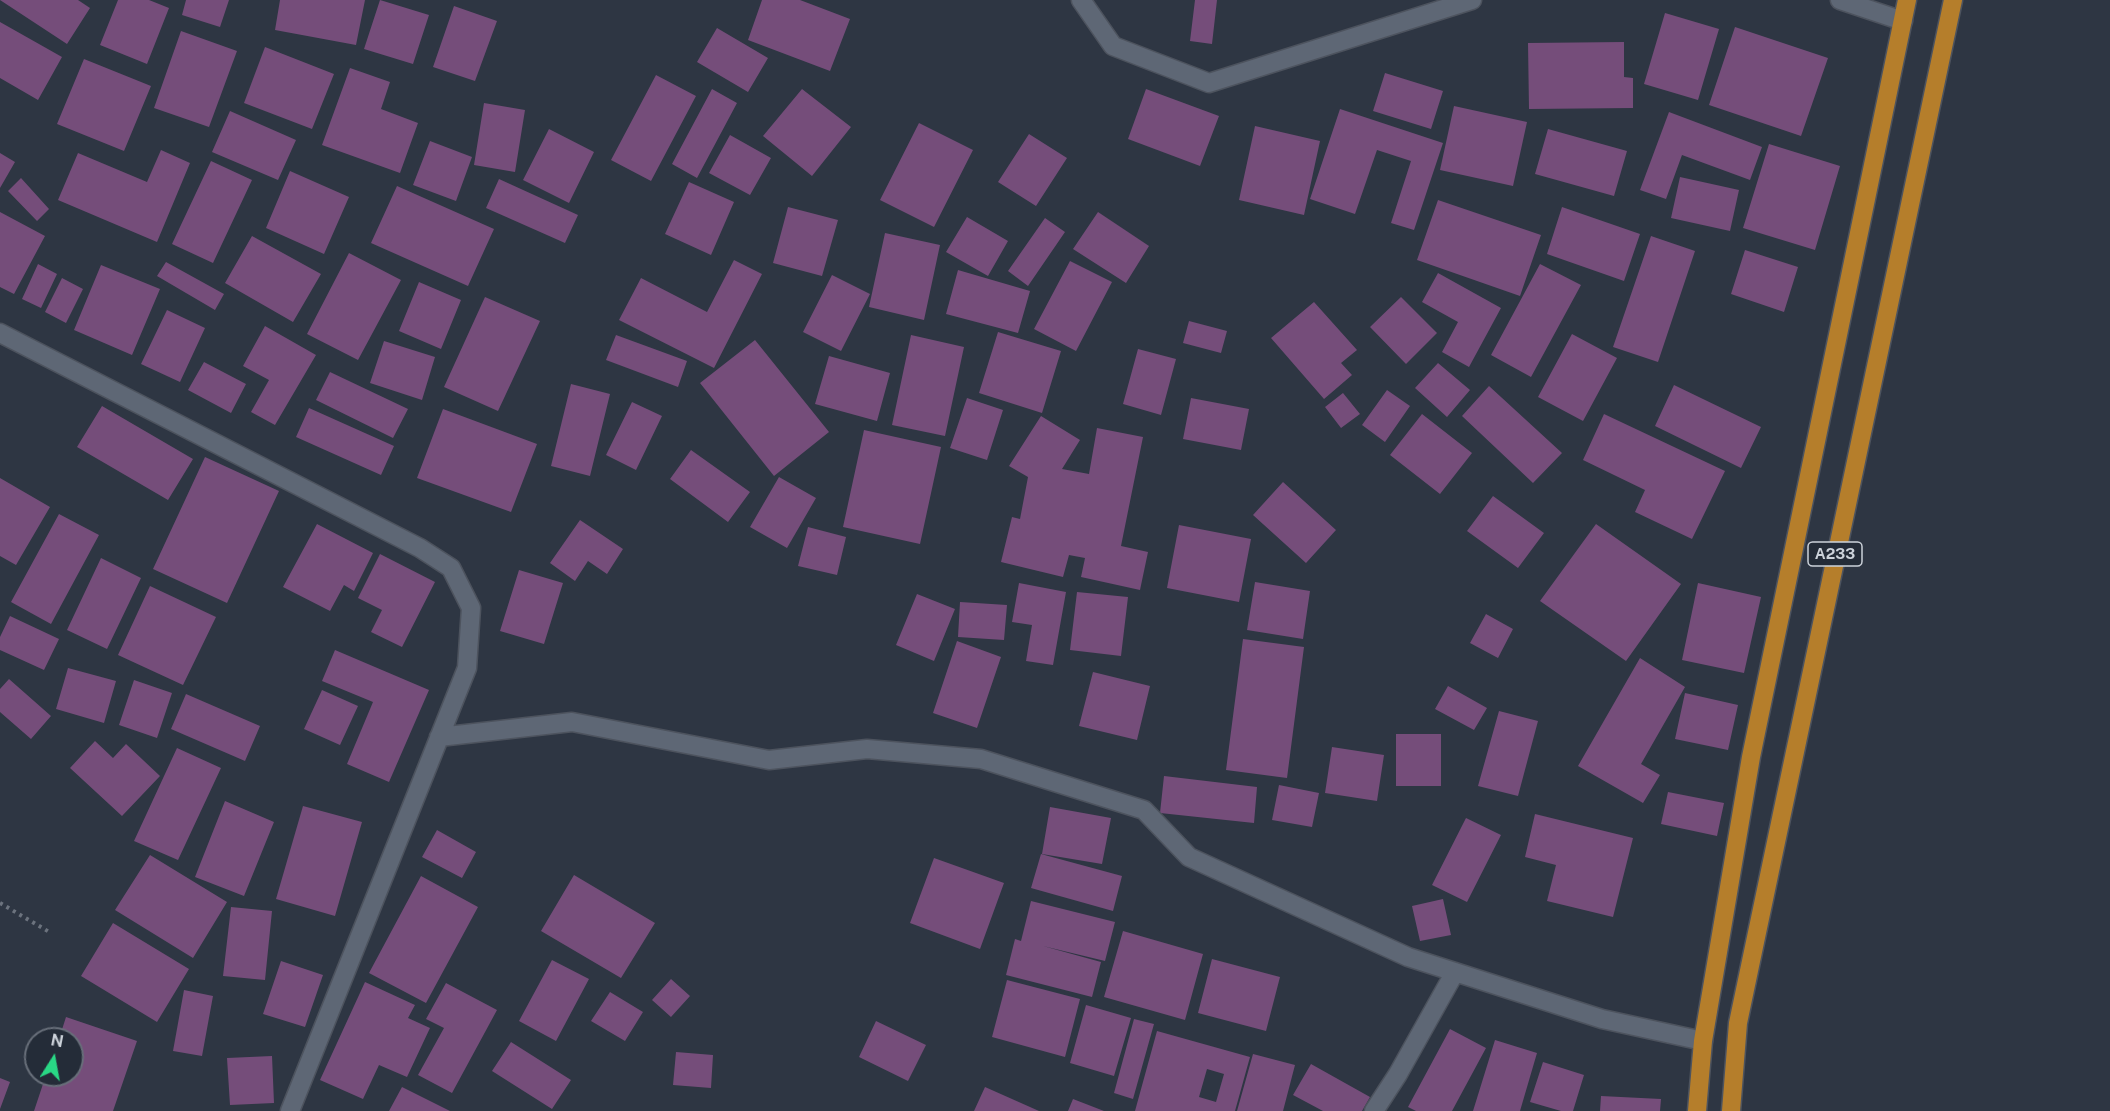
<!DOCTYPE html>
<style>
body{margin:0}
#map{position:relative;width:2110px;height:1111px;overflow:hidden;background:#2e3643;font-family:"Public Sans",sans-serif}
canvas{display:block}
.north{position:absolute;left:24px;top:1027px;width:60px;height:60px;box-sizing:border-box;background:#242c38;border:2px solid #676e79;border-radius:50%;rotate:11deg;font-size:16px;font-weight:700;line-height:24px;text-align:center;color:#ccd2da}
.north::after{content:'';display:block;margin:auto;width:21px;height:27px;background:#29d885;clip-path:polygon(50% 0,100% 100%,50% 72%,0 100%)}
</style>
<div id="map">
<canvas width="2110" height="1111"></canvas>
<div class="north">N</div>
</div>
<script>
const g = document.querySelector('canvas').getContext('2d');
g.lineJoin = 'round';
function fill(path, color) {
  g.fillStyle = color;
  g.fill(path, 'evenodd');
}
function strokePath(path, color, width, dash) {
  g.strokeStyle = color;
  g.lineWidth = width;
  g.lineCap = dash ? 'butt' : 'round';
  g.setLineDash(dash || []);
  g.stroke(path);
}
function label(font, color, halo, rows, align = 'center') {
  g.font = font + ' "Public Sans",sans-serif';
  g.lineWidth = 4.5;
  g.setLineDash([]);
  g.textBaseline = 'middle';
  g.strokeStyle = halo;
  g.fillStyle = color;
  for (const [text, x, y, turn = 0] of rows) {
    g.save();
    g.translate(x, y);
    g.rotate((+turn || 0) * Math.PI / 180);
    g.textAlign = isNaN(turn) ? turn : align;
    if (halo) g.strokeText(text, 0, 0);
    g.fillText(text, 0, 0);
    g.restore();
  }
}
fill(new Path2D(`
 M0,0H78L90,8L67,44Z
 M118,0H149L169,8L147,64L100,45Z
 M186,0H229L220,27L182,15Z
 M280,0H365L356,45L275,30Z
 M380,0L429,15L413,64L364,49Z
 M762,0H800L850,19L830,71L748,40Z
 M1195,0H1217L1212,44L1190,41Z
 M454,6L497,21L475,81L433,67Z
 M1665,13L1719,29L1698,100L1644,84Z
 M0,22L62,57L38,100L0,78Z
 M1735,27L1828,58L1801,136L1709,105Z
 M717,28L768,58L748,92L697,62Z
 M181,31L237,51L209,127L154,108Z
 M1624,42V77L1633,78V108L1529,109L1528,43Z
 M265,47L334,74L312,129L244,103Z
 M84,59L151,86L124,151L57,124Z
 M350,68L390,82L381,109L418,123L400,173L322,145Z
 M1385,73L1443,91L1431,129L1373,111Z
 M656,75L696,96L651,181L611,160Z
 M712,89L737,103L697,178L672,164Z
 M802,89L851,127L812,176L763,136Z
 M1146,89L1219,116L1200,166L1128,139Z
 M484,103L525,110L515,172L474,165Z
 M1454,106L1527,122L1513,186L1440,170Z
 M1340,109L1443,143L1414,230L1391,223L1411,161L1377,150L1355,214L1310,199Z
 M230,111L296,140L278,180L212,152Z
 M1669,112L1762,147L1750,180L1682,155L1666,199L1640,190Z
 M919,123L973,150L934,227L880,200Z
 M1255,126L1320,141L1304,215L1239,200Z
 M549,129L594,152L569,203L523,180Z
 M1548,129L1627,151L1614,196L1535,174Z
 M1029,134L1067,158L1036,206L998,182Z
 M730,135L771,158L750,195L709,173Z
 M430,141L472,157L456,201L413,185Z
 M1769,144L1840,166L1815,250L1743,228Z
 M161,150L190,163L157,242L58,200L78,153L147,182Z
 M0,153L15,162L0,188Z
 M211,161L252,180L213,263L172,244Z
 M290,171L349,197L324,254L266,228Z
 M1680,177L1739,190L1730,231L1671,218Z
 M21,178L49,209L37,221L8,191Z
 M499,179L578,215L565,243L486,208Z
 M689,182L734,202L711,255L665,234Z
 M397,186L494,229L468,286L371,243Z
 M1438,200L1541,235L1520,296L1417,260Z
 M788,207L838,220L822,276L773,263Z
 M1562,207L1640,234L1624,281L1547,254Z
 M0,212L45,236L14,294L0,287Z
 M1098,212L1149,246L1126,283L1073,249Z
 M967,217L1008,241L988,276L946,252Z
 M1045,218L1065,232L1028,286L1008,271Z
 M885,233L940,245L924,320L869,307Z
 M252,236L321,274L293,322L225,283Z
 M1651,236L1695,251L1658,362L1613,347Z
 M1745,250L1798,267L1784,312L1731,294Z
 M349,253L401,280L358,360L307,334Z
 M734,260L762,274L714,368L619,320L641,278L707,312Z
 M1070,261L1112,282L1076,351L1034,329Z
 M166,262L224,294L215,310L157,276Z
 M38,264L57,274L41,308L22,299Z
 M1540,264L1581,285L1531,377L1491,355Z
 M101,265L160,289L132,355L74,330Z
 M958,270L1030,291L1018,333L946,314Z
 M1438,273L1501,308L1469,367L1442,352L1458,322L1422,302Z
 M832,275L870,294L841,351L803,332Z
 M62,278L83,289L66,323L45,312Z
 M419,282L461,300L441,349L399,331Z
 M485,297L540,321L498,411L444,387Z
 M1401,297L1437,333L1406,364L1370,327Z
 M1314,302L1357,350L1341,363L1352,375L1324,399L1271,338Z
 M167,310L205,328L180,382L141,364Z
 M1189,321L1227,331L1221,353L1183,343Z
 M265,326L316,355L275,425L251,412L269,380L243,366Z
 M998,332L1061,351L1042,413L979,393Z
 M1572,334L1617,358L1583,421L1538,397Z
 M616,335L687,361L678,387L606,360Z
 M911,335L964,347L945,436L892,425Z
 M755,340L829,432L774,476L700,383Z
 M384,341L435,357L422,400L370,383Z
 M1138,349L1176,359L1161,415L1123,404Z
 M829,356L890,373L877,421L815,404Z
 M204,362L246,384L231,413L188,390Z
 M1438,363L1470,390L1447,417L1415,388Z
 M330,372L408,409L393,438L316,400Z
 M571,384L610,394L590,476L551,466Z
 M1674,385L1761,427L1741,468L1655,426Z
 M1489,386L1562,453L1533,483L1462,416Z
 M1387,390L1410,406L1385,442L1362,425Z
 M1343,393L1360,414L1341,428L1325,407Z
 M967,398L1003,410L987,460L950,448Z
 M1191,398L1249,409L1241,450L1183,439Z
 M632,402L662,416L636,470L606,455Z
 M102,406L193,459L168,500L77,447Z
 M309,408L394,446L381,475L296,437Z
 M443,409L537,444L511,512L417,478Z
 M1422,414L1472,453L1440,494L1390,455Z
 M1604,414L1725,471L1692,539L1635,512L1645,490L1583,460Z
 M1041,416L1080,440L1062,469L1089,474L1097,428L1143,437L1121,546L1148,552L1140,590L1081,577L1085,558L1069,555L1063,577L1001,562L1012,517L1020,519L1028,477L1009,466Z
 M864,430L941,447L920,544L843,527Z
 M691,450L750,492L728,522L670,479Z
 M205,457L279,491L227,603L153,569Z
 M779,477L816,498L787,548L750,527Z
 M0,478L50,507L16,565L0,556Z
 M1283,482L1336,530L1306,563L1253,515Z
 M1493,496L1544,533L1518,568L1467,531Z
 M59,514L99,535L51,624L11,602Z
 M580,520L623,549L607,574L588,561L575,581L550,563Z
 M317,524L373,553L354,591L344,585L330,611L283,587Z
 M1596,524L1681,584L1626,661L1540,601Z
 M1179,525L1251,539L1239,602L1167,588Z
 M808,527L846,537L837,575L798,566Z
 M380,554L435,582L402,647L371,632L382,610L358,598Z
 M101,558L141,578L107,649L67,630Z
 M519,570L563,583L544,644L500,631Z
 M1255,582L1310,591L1303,639L1247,630Z
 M1019,583L1066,592L1053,665L1026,661L1032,625L1012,622Z
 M1698,583L1761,597L1744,673L1682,660Z
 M150,586L216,617L183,685L118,655Z
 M1077,592L1128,597L1121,656L1070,650Z
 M917,594L955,609L934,661L896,645Z
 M960,602L1007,605L1004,640L958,637Z
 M1486,614L1513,629L1498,658L1470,643Z
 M10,616L59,639L44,670L0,650V637Z
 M1243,639L1304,647L1287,778L1226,770Z
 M957,641L1001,657L977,728L933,713Z
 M335,650L429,690L389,782L347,764L373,702L322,681Z
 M1640,658L1685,687L1641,764L1660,775L1643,803L1578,766Z
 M68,668L116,681L104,723L56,709Z
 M1093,672L1150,686L1137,740L1079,726Z
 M9,679L51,716L31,739L0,712V689Z
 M134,680L172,693L157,738L119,725Z
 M1448,686L1487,708L1474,730L1435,709Z
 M322,690L358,706L340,745L304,729Z
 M1685,693L1738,705L1728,750L1675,739Z
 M186,694L260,726L245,761L171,729Z
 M1499,711L1538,721L1518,796L1478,786Z
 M1396,734H1441V786H1396Z
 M95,741L113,758L126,744L160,776L122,816L70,768Z
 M1332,747L1384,755L1377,801L1325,793Z
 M177,748L221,768L178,860L134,841Z
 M1164,776L1257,787L1254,823L1160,813Z
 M1279,785L1319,793L1312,827L1272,820Z
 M1668,792L1724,803L1717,836L1661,824Z
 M225,801L274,822L244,896L195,877Z
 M303,806L362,822L335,916L276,899Z
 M1050,807L1111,818L1102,864L1042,854Z
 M1535,814L1633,838L1613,917L1547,901L1556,865L1525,857Z
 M1466,818L1501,835L1467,902L1432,885Z
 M437,830L476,852L462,878L422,857Z
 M1041,854L1122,876L1113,911L1031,888Z
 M150,855L227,902L193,958L115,910Z
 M934,858L1004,883L980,949L910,923Z
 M574,875L655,923L621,978L541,931Z
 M421,876L478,907L426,1003L369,973Z
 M1443,899L1451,935L1420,941L1412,906Z
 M1031,901L1115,922L1105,961L1043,946L1101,962L1092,997L1006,975L1015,939L1021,941Z
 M231,907L272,911L265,980L223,976Z
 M113,923L189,969L157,1022L81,976Z
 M1123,931L1203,954L1185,1020L1104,997Z
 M1212,959L1280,977L1266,1031L1198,1013Z
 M552,960L589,979L556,1041L519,1021Z
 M281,961L323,975L305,1027L263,1014Z
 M671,979L690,996L671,1017L652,1000Z
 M1007,980L1080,999L1065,1057L992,1037Z
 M365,982L415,1005L408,1018L430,1028L407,1077L379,1065L363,1099L320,1080Z
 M446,983L497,1010L452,1093L418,1075L444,1028L426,1019Z
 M184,990L213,996L202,1056L173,1051Z
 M610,992L643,1012L625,1041L591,1021Z
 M1086,1005L1131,1018L1114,1076L1070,1063Z
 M66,1017L137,1041L113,1111H34L46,1075H72V1039H59Z
 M1134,1019L1154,1024L1133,1099L1114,1093Z
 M876,1021L926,1045L908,1081L859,1057Z
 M1450,1029L1486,1048L1452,1111H1416L1408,1107Z
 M1157,1031L1250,1057L1235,1111H1135ZM1207,1069L1224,1074L1216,1102L1199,1097Z
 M1495,1040L1537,1053L1520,1111H1473Z
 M511,1042L571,1080L552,1109L492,1071Z
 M676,1052L713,1055L711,1088L673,1085Z
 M1253,1054L1295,1065L1283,1111H1237Z
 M272,1056L274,1103L230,1105L227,1058Z
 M1543,1062L1584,1075L1573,1111H1561L1530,1102Z
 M1311,1064L1370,1097L1362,1111H1323L1293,1095Z
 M0,1078L10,1082L0,1109Z
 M402,1087L450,1111H389Z
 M985,1087L1039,1111H974Z
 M1601,1096L1661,1099L1660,1111H1600Z
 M1073,1099L1104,1111H1068Z`), '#754d7a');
const street = new Path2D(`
 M1081,0L1113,46L1209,83L1472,0
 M1840,0L1903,21
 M0,333L420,548L451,568L471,608L467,668L290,1111
 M439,737L572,722L769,760L867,749L981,759L1144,810L1189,857L1408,957L1602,1019L1703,1041
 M1374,1111L1398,1074L1455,972`);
const highway = new Path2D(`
 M1697,1111L1703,1041L1751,757L1907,0
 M1731,1111L1738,1023L1953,0`);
strokePath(street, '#4d535e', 21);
strokePath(highway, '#4d535e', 21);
strokePath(new Path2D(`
 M0,903L51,933`), '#6c737e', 4, [3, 4.5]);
strokePath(street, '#5e6775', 18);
strokePath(highway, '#b57e2b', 18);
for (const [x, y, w] of [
 [1835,554,54]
]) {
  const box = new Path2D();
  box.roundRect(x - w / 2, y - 12, w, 24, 4.5);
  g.fillStyle = '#242c38';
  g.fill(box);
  strokePath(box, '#ccd2da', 1.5);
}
label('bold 15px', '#ccd2da', null, [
 ["A233",1835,554]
]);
</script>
